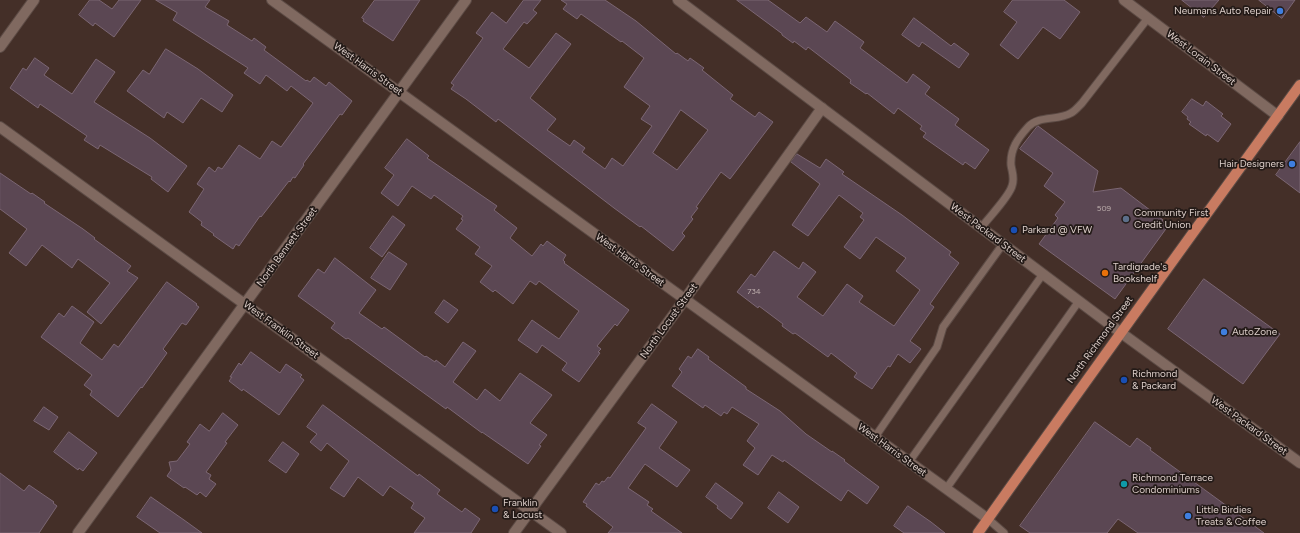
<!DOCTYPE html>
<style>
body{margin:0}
canvas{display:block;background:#442f28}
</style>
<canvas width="1300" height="533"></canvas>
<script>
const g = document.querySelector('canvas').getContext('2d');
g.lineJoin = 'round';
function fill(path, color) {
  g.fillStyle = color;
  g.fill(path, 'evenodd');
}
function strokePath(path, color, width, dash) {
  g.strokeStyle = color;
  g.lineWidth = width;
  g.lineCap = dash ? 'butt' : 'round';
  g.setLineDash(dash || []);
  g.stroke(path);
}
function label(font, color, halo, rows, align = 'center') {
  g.font = font + ' Figtree,sans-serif';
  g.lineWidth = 3.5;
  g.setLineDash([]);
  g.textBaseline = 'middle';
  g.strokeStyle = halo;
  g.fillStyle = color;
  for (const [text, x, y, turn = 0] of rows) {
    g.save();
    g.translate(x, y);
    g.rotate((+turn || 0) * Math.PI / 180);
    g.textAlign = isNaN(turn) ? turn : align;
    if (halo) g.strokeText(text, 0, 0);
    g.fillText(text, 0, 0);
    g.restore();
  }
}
const building = new Path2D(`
 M90,0H99L112,9L119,0H141L114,37L95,23L93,26L79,15Z
 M156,0H210L205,7L229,21L227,25L252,41L254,38L266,47L264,50L306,81L307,80L310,82L314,77L326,86L329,82L352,101L342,115L340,114L303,164L304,165L295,178L293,177L290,182L289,181L261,217L260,216L239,246L236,244L233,249L213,235L214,234L201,225L202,222L189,212L204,189L197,184L209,167L215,172L218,167L222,169L239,145L260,159L272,141L281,147L313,103L291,86L287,91L266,75L260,84L244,73L248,68L173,20L177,13Z
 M375,0H420L393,41L363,21L364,19L362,18Z
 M524,0H541L533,10L537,13L527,24L524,22L503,49L529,68L556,33L571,44L530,98L556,119L547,130L570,146L574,140L585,148L582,152L605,169L612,158L623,166L652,126L641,119L650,106L624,87L644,58L622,41L621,42L581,14L577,19L563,9L567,4L561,0H605L636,21L676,54L677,53L688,61L690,58L704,68L702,70L733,95L730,99L755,117L759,112L773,122L730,179L721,172L696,207L698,208L691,217L693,219L682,233L685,236L673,251L641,226L640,227L614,208L498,119L496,122L466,99L451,89L454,85L451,83L483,38L476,33L492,12L506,23ZM681,110L708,130L677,170L653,153Z
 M737,0H768L800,23L806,17L827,32L835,21L864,42L860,48L907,83L913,74L930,87L925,94L959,119L955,125L989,150L975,169L965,162L963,165L923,137L926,133L920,129L922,126L898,108L894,114L867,93L866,94L850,83L851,80L808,47L806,50L794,41L793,43L782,35V34Z
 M1013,0H1064L1080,12L1060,39L1043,27L1018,59L1000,45L1017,22L1004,12Z
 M1182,0H1219L1204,17Z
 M1259,0H1295L1282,18Z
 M914,18L951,46L954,43L969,54L959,68L922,42L919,47L902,35Z
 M166,49L198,69L233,95L222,112L201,98L183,123L167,112L164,118L127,91L143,70L149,74Z
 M35,58L49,68L44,75L72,94L96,59L115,72L94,102L150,138L187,166L168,192L151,179L152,177L100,145L98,149L84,140L87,136L40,104L38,108L10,88L23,68L26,70Z
 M1192,99L1203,106L1206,101L1223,114L1221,116L1231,124L1218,142L1207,134L1206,136L1189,124L1191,122L1187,119L1188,117L1182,112Z
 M1038,126L1098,171L1093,192L1121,188L1163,220L1162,221L1168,226L1115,299L1039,244L1058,218L1055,215L1065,202L1044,186L1053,173L1020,149Z
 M407,139L429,156L427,158L497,206L494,210L517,228L510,238L532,256L541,244L543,246L547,241L566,255L563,260L565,262L564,263L629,310L617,326L615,324L597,346L601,349L598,352L600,353L579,382L562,370L567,363L542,345L537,353L518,340L532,320L559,339L579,311L539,281L536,285L530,281L513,304L495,290L493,292L480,282L492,266L475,254L480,247L456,229L463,220L461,219L463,216L434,195L431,199L412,186L398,206L381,193L394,175L385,168Z
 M1300,142V193L1276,175Z
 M797,154L820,168L826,159L844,172L842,174L902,215L951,252L949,255L959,263L930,304L934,307L910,341L921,349L910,363L898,354L890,367L888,366L872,389L854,377L857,373L831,353L828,357L795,333L793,334L782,326L783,324L759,306L758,308L737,292L751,274L755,277L774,251L799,269L803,262L816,272L797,297L823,316L847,284L863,296L859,302L894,326L920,290L896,271L906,258L876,237L860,259L844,247L864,220L860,217L863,213L839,195L808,236L792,225L820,184L791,162Z
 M0,173L31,194L32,193L45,202L44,203L83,229L95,238L94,239L131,266L127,271L138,278L101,324L87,312L110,283L78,259L72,268L42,245L26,266L9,253L27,229L0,209Z
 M393,216L405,225L382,257L370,248Z
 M389,252L407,264L390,290L371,278Z
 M335,258L376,290L359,313L382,329L384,327L425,357L426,356L435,362L436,360L445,367L463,342L476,351L453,382L477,400L485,389L500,401L520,373L552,395L530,423L547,435L539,445L541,446L528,464L482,432V433L447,407L446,409L348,338L346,339L331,328L335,323L298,296L318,269L324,273Z
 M1204,279L1280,334L1243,384L1168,329Z
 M167,282L197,304L196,305L199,307L186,325L182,323L163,349L167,353L142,388L141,387L118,417L90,395L92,391L84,385L92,375L41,337L59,313L64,317L72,306L94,322L80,343L102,360L114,344L118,347Z
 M444,300L458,310L448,323L435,313Z
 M698,349L709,357L708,359L746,387V389L780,411L806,434L832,452V451L845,460L844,461L879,487L867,504L848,490L841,501L784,460L783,462L772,455L758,475L743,465L755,448L747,441L759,424L732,407L727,414L724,412L721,416L705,405L703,408L672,386L682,372L679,369L688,356L691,358Z
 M251,352L280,373L286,364L302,375L300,377L304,380L279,415L243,389L242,391L229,381L232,377H230L239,363L241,365Z
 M652,404L677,422L659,448L690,470L677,487L645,464L628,488L649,502L647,505L653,509L651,511L682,533H608L613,527L586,506L587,504L583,502L596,483L599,485L602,481L604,482L608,477L610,478L646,428L638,423Z
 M323,405L418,476L419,474L440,490L437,494L462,512L465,508L480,519L471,533H414L425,518L411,508L414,503L390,486L383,496L358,477L344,497L330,488L349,461L327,443L321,451L310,442L317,434L307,427Z
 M44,407L58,417L49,430L34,421Z
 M223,413L238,425L225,442L227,443L206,472L211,475L209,479L216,484L206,497L200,492L197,495L185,487L184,488L167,476L171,470L169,462L177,461L190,444L187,442L200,424L209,431Z
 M1095,422L1130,447L1137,438L1151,448L1150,450L1264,533H1138L1118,519L1107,533H1030L1020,526Z
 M69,432L97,453L83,471L79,468L78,470L54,452Z
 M283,442L299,454L286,473L269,461Z
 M0,473L24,491L29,485L54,502L53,503L57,506L39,533H0Z
 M716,483L743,503L731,519L717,508L718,506L706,497Z
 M779,492L799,507L788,523L768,508Z
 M151,497L184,520L202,533H160L137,517Z
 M908,506L931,522L945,533H904L894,526Z`);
fill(building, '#5b4753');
strokePath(building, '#7b6673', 1);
const service = new Path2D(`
 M981,228C989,217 1009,197 1012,186C1015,178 1012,172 1011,165C1010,149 1018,138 1028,127C1039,115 1058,121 1071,113C1075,111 1079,106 1082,103L1148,18
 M875,437L937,347L943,327L1003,244
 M909,462L1043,274
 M946,489L1079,301
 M988,519L1004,533`);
const minor = new Path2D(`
 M272,0L988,519
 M1124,0L1278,116
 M0,47L34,0
 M0,127L561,533
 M78,533L466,0
 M514,533L685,299L822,108`);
const tertiary = new Path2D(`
 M678,0L1120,332L1300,463`);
const primary = new Path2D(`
 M978,533C1084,383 1192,234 1300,85`);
strokePath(service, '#5c4b45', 9);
strokePath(minor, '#5c4b45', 12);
strokePath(tertiary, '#5c4b45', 12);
strokePath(primary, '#5c4b45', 12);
strokePath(service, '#806960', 7);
strokePath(minor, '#806960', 10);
strokePath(tertiary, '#806960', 10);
strokePath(primary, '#c97b61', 10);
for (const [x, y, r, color] of [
 [1280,11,4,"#3f7fe0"],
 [1292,164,4,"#3f7fe0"],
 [1126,219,4,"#5c6f8a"],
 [1014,230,4,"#1a4fb4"],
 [1105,273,4,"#e8710a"],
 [1224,332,4,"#3f7fe0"],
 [1124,380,4,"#1a4fb4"],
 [1124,484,4,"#0f9aa8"],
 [495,509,4,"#1a4fb4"],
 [1188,516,4,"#3f7fe0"]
]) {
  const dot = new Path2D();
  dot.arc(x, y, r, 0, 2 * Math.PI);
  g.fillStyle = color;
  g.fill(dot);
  strokePath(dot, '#231a17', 1.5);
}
label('8px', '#bcadac', null, [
 ["509",1104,209],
 ["734",754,292]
]);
label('10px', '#ddcfca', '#231a17', [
 ["Neumans Auto Repair",1272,11,"right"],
 ["Hair Designers",1284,164,"right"],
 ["Community First",1134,213],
 ["Credit Union",1134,225],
 ["Parkard @ VFW",1022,230],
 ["Tardigrade's",1113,267],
 ["Bookshelf",1113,279],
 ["AutoZone",1232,332],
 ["Richmond",1132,374],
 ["& Packard",1132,386],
 ["Richmond Terrace",1132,478],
 ["Condominiums",1132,490],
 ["Franklin",503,503],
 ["& Locust",503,515],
 ["Little Birdies",1196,510],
 ["Treats & Coffee",1196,522]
], 'left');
label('10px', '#ddcfca', '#231a17', [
 ["West Lorain Street",1201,58,37],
 ["West Harris Street",368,69,36],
 ["West Packard Street",988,233,37],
 ["North Bennett Street",287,247,-54],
 ["West Harris Street",630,260,36],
 ["North Locust Street",669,321,-54],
 ["West Franklin Street",281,330,36],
 ["North Richmond Street",1100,340,-54],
 ["West Packard Street",1249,426,36],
 ["West Harris Street",892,450,36]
]);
</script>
